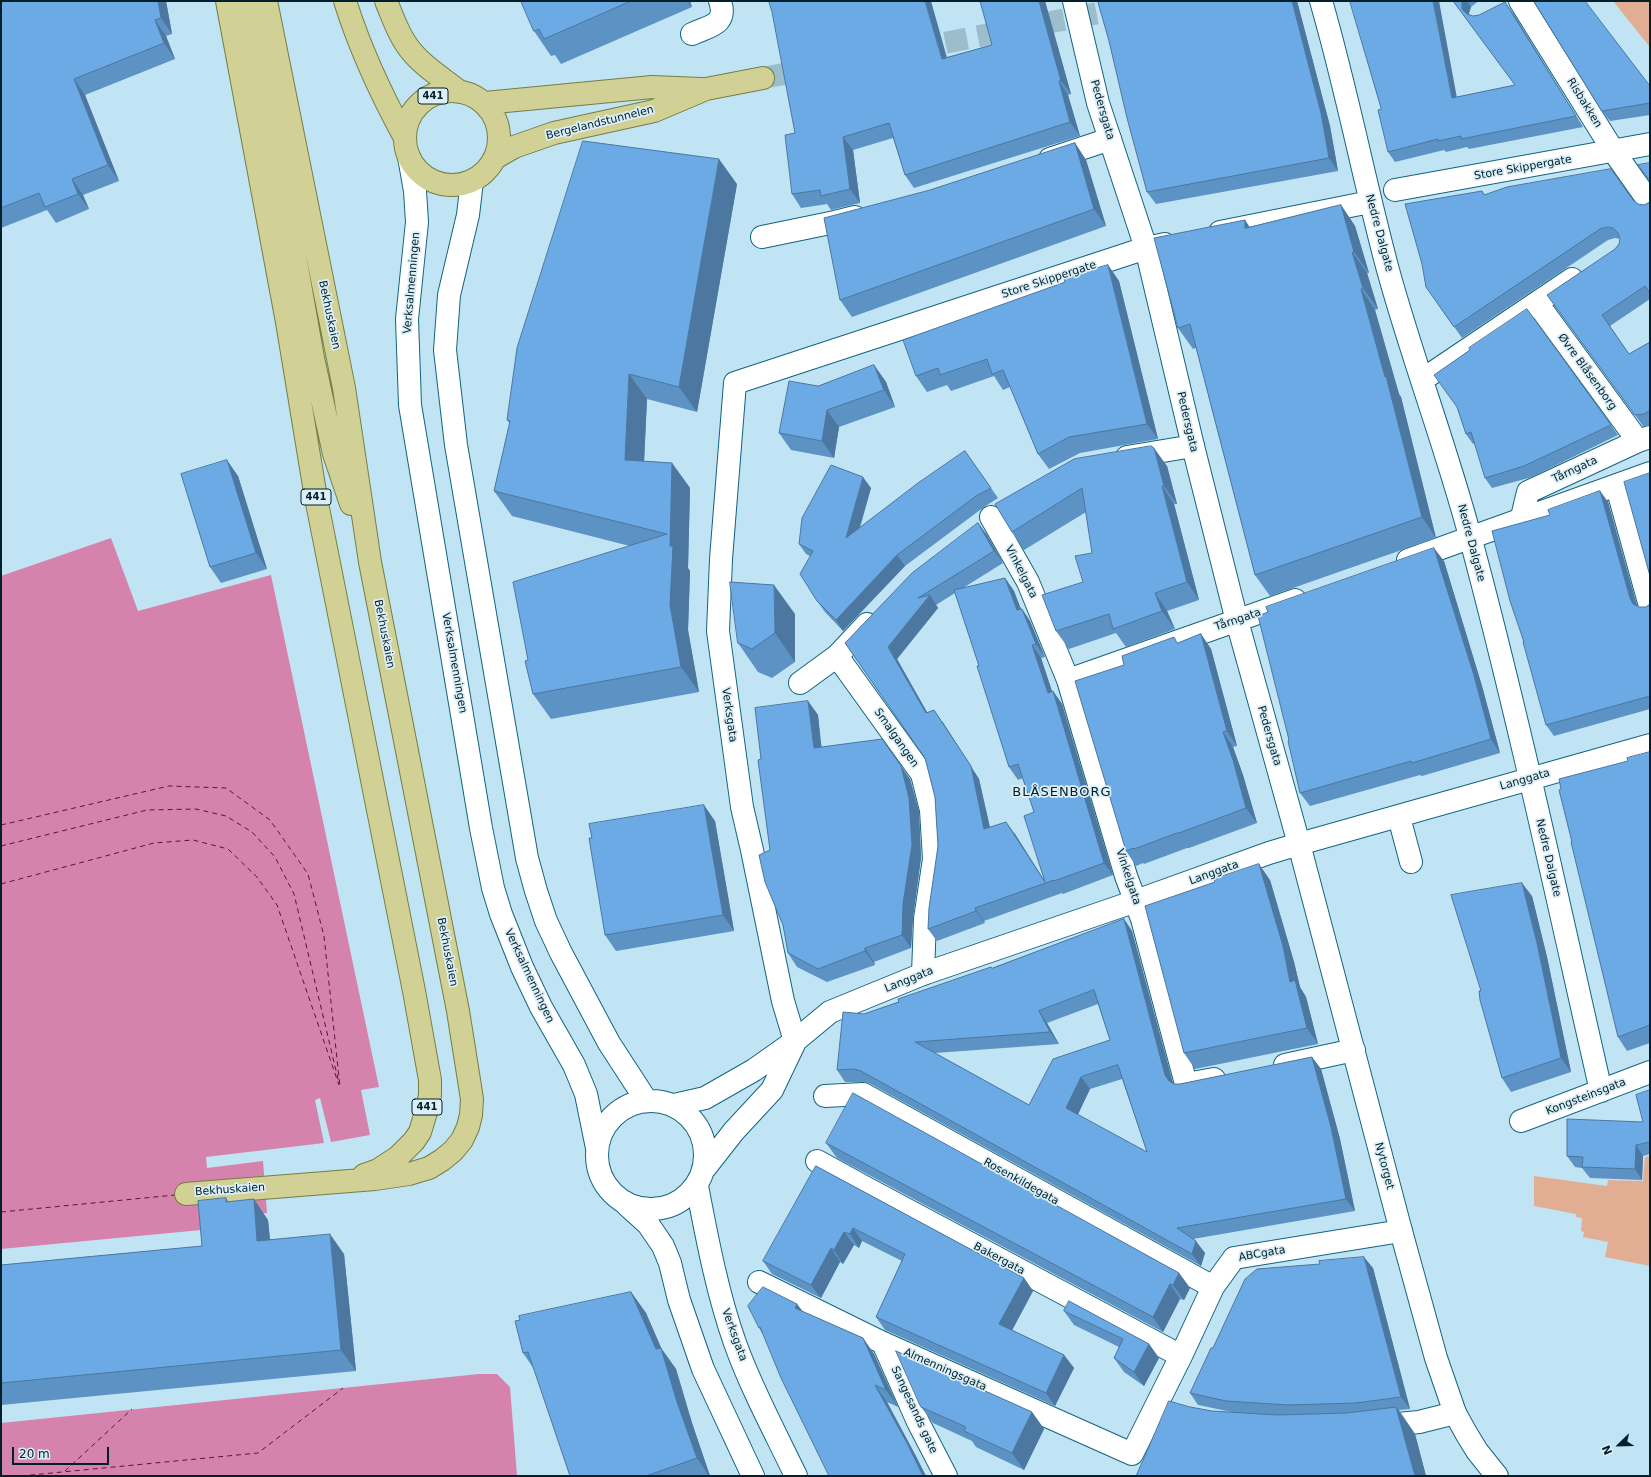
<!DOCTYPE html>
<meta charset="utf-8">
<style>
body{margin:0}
#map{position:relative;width:1651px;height:1477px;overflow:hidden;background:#c1e4f4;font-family:"DejaVu Sans",sans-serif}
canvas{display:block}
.frame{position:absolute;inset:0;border:2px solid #01202c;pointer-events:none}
.north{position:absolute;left:1599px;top:1425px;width:40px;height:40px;-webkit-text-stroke:3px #dceef6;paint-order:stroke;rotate:247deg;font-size:11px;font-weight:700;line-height:16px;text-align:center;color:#01202c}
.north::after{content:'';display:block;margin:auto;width:14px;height:18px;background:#01202c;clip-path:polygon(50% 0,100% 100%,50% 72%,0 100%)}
.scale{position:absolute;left:12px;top:1447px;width:97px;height:18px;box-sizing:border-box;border:2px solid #01202c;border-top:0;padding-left:5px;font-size:12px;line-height:14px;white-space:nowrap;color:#01202c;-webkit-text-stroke:3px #dceef6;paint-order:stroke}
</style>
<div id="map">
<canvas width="1651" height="1477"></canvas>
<div class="frame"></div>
<div class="north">N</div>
<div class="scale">20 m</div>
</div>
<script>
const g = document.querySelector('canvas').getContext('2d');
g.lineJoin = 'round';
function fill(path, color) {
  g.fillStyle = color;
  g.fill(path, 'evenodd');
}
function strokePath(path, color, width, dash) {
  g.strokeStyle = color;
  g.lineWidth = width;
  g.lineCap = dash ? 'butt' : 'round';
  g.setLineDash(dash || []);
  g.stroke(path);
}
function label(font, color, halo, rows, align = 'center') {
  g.font = font + ' "DejaVu Sans",sans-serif';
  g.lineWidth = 3.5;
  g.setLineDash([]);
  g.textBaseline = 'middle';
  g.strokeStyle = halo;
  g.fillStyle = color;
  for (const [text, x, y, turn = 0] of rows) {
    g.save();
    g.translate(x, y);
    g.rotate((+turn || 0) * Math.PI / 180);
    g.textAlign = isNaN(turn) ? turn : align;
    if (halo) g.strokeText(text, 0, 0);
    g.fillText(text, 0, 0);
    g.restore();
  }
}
fill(new Path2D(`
 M1613,1H1650V46H1649Z
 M1650,1156V1266L1605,1257L1608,1242L1583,1237L1584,1232L1581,1231L1582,1218L1576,1217V1214L1534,1206V1176L1607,1186L1608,1180L1643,1181L1645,1157Z`), '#e1ae94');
fill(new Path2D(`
 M111,538L138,611L271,575L379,1087L361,1090L370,1135L331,1142L320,1098L315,1100L324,1143L206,1157L207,1168L263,1161L267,1213L211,1218L212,1229L1,1249V576Z
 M479,1374H497L510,1387L517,1476H1V1423Z`), '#d582ad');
strokePath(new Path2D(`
 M1,825L169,786L226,788L270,820L308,874L324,936L340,1087
 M1,846L147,810L196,809L226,816L252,832L275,857L294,894L339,1083
 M1,884L154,843L193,840L228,849L257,877L277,905L339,1085
 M1,1212L175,1195
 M65,1471L132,1409
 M21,1476L258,1453L343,1388`), '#5c1340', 1, [5, 4]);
strokePath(new Path2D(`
 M913,49L1160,1
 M763,78L813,68`), '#9bbdcc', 22, [22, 11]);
const street = new Path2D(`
 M1321,1C1347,90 1364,181 1388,270C1413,361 1447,449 1471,540C1520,723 1559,907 1601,1091
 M1520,1L1614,152L1650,203
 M692,34C709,26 728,25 720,1
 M1050,159L1110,139
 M1395,190L1650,144
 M1220,232L1370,202
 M762,237L835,222L855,217
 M1537,303L1638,441
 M1422,380L1572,279
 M1127,457L1193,446
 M1617,487L1650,606
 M991,517L1028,582L1068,680L1126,876L1142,919L1186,1084L1214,1079
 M1521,521L1528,492L1638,441L1650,437
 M1408,560L1650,473
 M837,656L922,774L931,810L934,859L925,919L923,974
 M1068,680L1295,600
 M800,683L837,656L867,624
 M1399,817L1411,862
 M1299,844L1650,745
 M795,1041L783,1001L752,850L742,807L718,631L721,559L735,383L1146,248L1165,244
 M1285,1065L1354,1050
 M825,1096L863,1094L1213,1287
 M1521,1121L1650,1072
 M817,1161L866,1188L1181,1356
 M759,1282L883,1343L1132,1454L1181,1356L1213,1287L1234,1258L1401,1231
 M883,1343L918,1422L946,1476
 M1377,1426L1419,1422L1455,1413`);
const secondary = new Path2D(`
 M1074,1L1098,103L1146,248L1193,446L1237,621L1299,844L1401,1231L1436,1358L1455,1413L1466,1433L1477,1451L1497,1476
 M409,157L415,191L417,222L407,319L410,405L481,828L493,888L501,914L522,967L541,1007L574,1065L586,1094L597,1148
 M472,181L468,215L449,295L445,350L456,445L527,858L536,891L546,921L561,953L609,1043L646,1100
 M597 1155a54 54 0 1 1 108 0a54 54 0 1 1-108 0Z
 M674,1105L705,1098L754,1070L795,1041L830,1012L923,974L1136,901L1269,853L1299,844
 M705,1168L734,1131L772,1090L794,1044
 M697,1186C707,1238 717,1292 735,1343C751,1388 775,1432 796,1476
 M627,1205L648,1224L663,1246L670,1263L679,1300L703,1369L753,1476`);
const primary = new Path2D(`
 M227,1L287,322L316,498L414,991L430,1080V1095L427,1109L420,1132L414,1141L398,1157L378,1170L364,1175
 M246,1L276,149L313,358L334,454L351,504
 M345,1C360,49 381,94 405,138
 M386,1C392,15 397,31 406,44C419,64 441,77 460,92
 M405 138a47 47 0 1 1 94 0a47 47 0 1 1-94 0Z
 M485,103L652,87L701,89
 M495,158L514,147L554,133L654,111L706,89L763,78
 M186,1194L375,1179L409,1174L429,1168L442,1160L453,1151L462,1140L468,1127L471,1115L472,1099L458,1011L370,562L344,388L266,1`);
strokePath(street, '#126481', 24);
strokePath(secondary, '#126481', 24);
strokePath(primary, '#747e42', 24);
strokePath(street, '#fff', 22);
strokePath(secondary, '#fff', 22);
strokePath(primary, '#d1d095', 22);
fill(new Path2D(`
 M1,1H166L172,34L166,36L175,59L85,95L119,181L83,195L89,209L56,223L47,210L1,228Z
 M521,1H690L692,7L561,64L555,55L551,56L534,31Z
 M1045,1L1071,94L1068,95L1080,136L914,188L905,175L893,138L853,150L860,203L831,210L827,204L801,208L792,194L795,133L947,57L992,45Z
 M1098,1H1297L1330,126L1338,171L1156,204L1147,192L1109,41Z
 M1453,1H1479L1476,3L1471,7L1469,13V15L1473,16L1513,13L1583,127L1469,149L1467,147L1446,152L1444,150L1395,162L1388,152L1381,109L1457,97L1515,85Z
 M1650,86V115L1610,121L1602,111Z
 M1075,143L1086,160L1106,226L852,317L840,300L930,190Z
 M737,184L697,412L647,399L644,461L672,463L690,488L688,568L690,571L688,630L699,692L551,719L533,694L528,660L630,546L512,516L494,491L510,424L507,420Z
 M1482,191L1485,195L1633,200L1638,204L1644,205L1650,202V299L1610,326L1629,354L1650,342V425L1643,426L1555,306L1615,249L1619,244L1620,239L1615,238L1608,240L1462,338L1426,287Z
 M1341,205L1355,226L1369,273H1367L1378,309L1375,310L1399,394L1401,397L1436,538L1270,596L1255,575L1196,348L1193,349L1178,328L1245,220L1249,227Z
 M1108,265L1119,281L1158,439L1080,453L1049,469L1038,454L1010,387L1003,390L994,376L951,391L947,385L927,392L916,376L1065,282Z
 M874,365L886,382L895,407L839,427L834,458L791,450L779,433L818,386Z
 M1457,407L1611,425L1618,435L1532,477L1492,488L1485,478L1475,443L1473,444L1466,434Z
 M965,451L998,498L984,507L905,566L843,631L825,612L817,601L810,556L806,554L799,544L871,488L860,528Z
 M1167,466L1177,504H1174L1199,600L1167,611L1175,629L1126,647L1116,633L1069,649L1056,631L1083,582L1092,553L1086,512L1024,550L1012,532L995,504Z
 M238,476L267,569L221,583L210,567Z
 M1600,491L1608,502L1637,606L1639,607H1646L1650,604V709L1554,736L1546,725L1524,642L1550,515Z
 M978,523L987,535L1003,563L963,588L1005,578L1014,591L1021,609H1022L1030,621L1045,657L1041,658L1052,692L1053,691L1062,704L1113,875L1063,894L1062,893L984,921L985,923L937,941L928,929L938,846L935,797L925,758L845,643ZM955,593L979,666L1009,767L1018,780L1023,778L1034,812L1044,880L1015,834L990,827L979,779L943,722L927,713L897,659L938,608L936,605Z
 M1444,561L1482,686L1500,753L1422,776L1420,775L1310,806L1300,793L1289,740Z
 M795,614V662L772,678L758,672L738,643Z
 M1201,634L1211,649L1237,746L1233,747L1243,775L1257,823L1189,848H1187L1144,864L1143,863L1136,866L1126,851L1124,665Z
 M808,701L818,715L821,747L910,779L919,812L921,858L913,917L911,948L874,962L875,965L827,982L797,967L788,953L770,850L761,759Z
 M1650,752V1043L1627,1051L1618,1037L1572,842L1561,789L1628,761Z
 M715,821L734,931L616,951L605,935Z
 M1270,880L1294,962L1300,987L1306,997L1318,1044L1195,1069L1184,1053Z
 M1532,896L1547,957L1571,1072L1511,1092L1502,1078L1481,991Z
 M1124,919L1132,931L1173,1083L1174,1084H1180L1312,1057L1321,1069L1340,1139L1355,1211L1193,1239L1205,1253L1201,1266L869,1083L862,1082H845L837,1070L864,1014L992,968ZM1098,1004L1110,1040L1029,1105L935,1053L1059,1044L1047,1023ZM1122,1079L1147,1152L1077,1115L1090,1089Z
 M1650,1090V1154L1643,1156L1642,1180L1590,1178L1582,1168L1575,1167L1567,1156L1643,1122Z
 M826,1143L1179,1273L1190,1288L1184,1300L1180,1299L1163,1332L837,1158Z
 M816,1166L1024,1278L1033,1291L1012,1330L1064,1355L1074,1368L1055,1406L885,1330L876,1317L902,1261L862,1241L859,1248L854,1245L843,1264L840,1262L821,1298L772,1274L763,1261Z
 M226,1198L228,1201L268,1220L270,1239L344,1254L356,1371L1,1405V1265L202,1246Z
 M1373,1268L1410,1409L1399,1410L1415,1434L1426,1476H1136L1190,1407L1212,1411L1232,1412L1198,1405L1190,1393L1213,1348Z
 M631,1292L646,1313L661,1348L676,1369L692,1423L710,1476H570L534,1369L523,1353L520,1320Z
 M797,1304L803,1312L863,1338L874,1354L898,1407L887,1402L918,1460L762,1333L759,1328Z
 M1064,1311L1149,1344L1159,1358L1144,1386L1124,1372L1114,1358L1119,1347L1074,1325Z
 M921,1407L1032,1412L1044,1429L1024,1470L976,1447L972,1441L933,1423Z`), '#5c92c4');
fill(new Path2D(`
 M158,1H166L172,34L161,18Z
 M688,1H690L692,7Z
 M925,1H931L951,72L942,59Z
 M1039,1H1045L1071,94L1061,81Z
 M1292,1H1297L1330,126L1338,171L1329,158Z
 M1433,1H1439L1459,109L1452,98Z
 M1462,1H1467L1471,7L1469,13L1470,20L1462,9Z
 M1505,2L1513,13L1583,127L1576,116Z
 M155,20L166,36L175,59L164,43Z
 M74,79L85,95L119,181L108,165Z
 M1059,81L1068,95L1080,136L1070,122Z
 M843,137L853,150L860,203L850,189Z
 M1075,143L1086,160L1106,226L1094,209Z
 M719,159L737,184L697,412L679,387Z
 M72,179L83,195L89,209L78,194Z
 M1341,205L1355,226L1369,273L1354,252Z
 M1245,220L1259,241L1245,228Z
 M1352,252L1367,273L1378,309L1363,288Z
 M1108,265L1119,281L1158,439L1147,424Z
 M1361,289L1375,310L1399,394L1401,397L1436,538L1422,517L1385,377Z
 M874,365L886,382L895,407L884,390Z
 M629,374L647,399L643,485L625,460Z
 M827,410L839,427L834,458L822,441Z
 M1154,448L1167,466L1177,504L1164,486Z
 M227,460L238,476L267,569L256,553Z
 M672,463L690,488L688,568L690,571L688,630L699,692L681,667L670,605V546Z
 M863,477L871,488L853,549L846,538Z
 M1162,486L1174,504L1199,600L1187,582Z
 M1600,491L1608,502L1638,609L1633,604L1630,598Z
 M978,523L987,535L1003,563L994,551Z
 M1434,548L1444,561L1482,686L1500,753L1491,739Z
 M897,555L905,566L843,631L836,620Z
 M1005,578L1014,591L1026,623L1017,610Z
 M774,585L795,614V662L775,633Z
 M1155,593L1167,611L1175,629L1162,611Z
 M930,595L938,608L897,659L935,726L926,713L888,647Z
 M1022,609L1030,621L1045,657L1036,644Z
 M1201,634L1211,649L1237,746L1227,731Z
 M1032,645L1041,658L1057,706L1048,693Z
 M1053,691L1062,704L1113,875L1104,863Z
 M808,701L818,715L823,761L814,748Z
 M934,710L979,779L993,842L984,829Z
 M1223,732L1233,747L1243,775L1257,823L1246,808Z
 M901,766L910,779L919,812L921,858L913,917L911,948L902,935L903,904Z
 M704,805L715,821L734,931L723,915Z
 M1006,822L1015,834L1046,883Z
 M1259,864L1270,880L1294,962L1300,987L1306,997L1318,1044L1307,1028L1290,982Z
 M1522,883L1532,896L1547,957L1571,1072L1561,1058Z
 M975,908L984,921L985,923L976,911Z
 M1124,919L1132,931L1174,1087L1169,1081L1165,1075Z
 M865,948L874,962L875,965L865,951Z
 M1039,1011L1047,1023L1059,1044L1050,1032Z
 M1312,1057L1321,1069L1340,1139L1355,1211L1346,1199Z
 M1081,1077L1090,1089L1075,1121L1066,1108Z
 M1636,1145L1643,1156L1642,1180L1635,1169Z
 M254,1199L268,1220L272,1261L257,1241Z
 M853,1228L862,1241L859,1248L850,1234Z
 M844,1232L854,1245L843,1264L834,1250Z
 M330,1234L344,1254L356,1371L341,1350Z
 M1196,1241L1205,1253L1201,1266L1192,1254Z
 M831,1248L840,1262L821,1298L811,1285Z
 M1364,1257L1373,1268L1410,1409L1401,1397Z
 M1179,1273L1190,1288L1184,1300L1173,1285Z
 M1024,1278L1033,1291L1008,1338L999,1324Z
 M1170,1284L1180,1299L1163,1332L1153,1317Z
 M631,1292L646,1313L663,1352L661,1348L676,1369L692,1423L710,1476H709L697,1458L656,1349Z
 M797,1304L809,1320L795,1308Z
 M863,1338L874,1354L898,1407L886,1390Z
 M1149,1344L1159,1358L1144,1386L1134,1372Z
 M1064,1355L1074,1368L1055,1406L1046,1393Z
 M875,1385L887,1402L918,1460L926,1476H923Z
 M1396,1407L1415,1434L1426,1476H1415Z
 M1032,1412L1044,1429L1024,1470L1012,1453Z`), '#4b77a0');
const building = new Path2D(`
 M1,1H158L161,18L155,20L164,43L74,79L108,165L72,179L78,194L45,207L39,193L1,208Z
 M521,1H631L544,39L539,29L534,31Z
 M769,1H925L942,59L992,45L980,1H1039L1061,81H1059L1070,122L905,175L889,123L843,137L850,189L821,196L820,190L792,194L785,135L795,133L772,12Z
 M1098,1H1292L1321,113L1329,158L1147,192L1127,118L1109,41Z
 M1350,1H1433L1452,98L1515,85L1453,1H1462V9L1467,14L1473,16L1479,15L1505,2L1576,116L1461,139V136L1438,141V139L1388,152L1378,110L1381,109Z
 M1534,1H1585L1650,86V103L1602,111Z
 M583,141L719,159L679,387L629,374L625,460L672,463L670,546H673L670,605L681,667L533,694L525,661L528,660L513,582L667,534L494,491L510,421L507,420L517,348Z
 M1075,143L1094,209L840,300L824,218L930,190Z
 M1650,163V181L1638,165Z
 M1611,169L1633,200L1638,204L1644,205L1650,202V293L1645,286L1602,315L1629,354L1650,342V410L1644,414L1635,415L1547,295L1615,249L1619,244L1620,239L1618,233L1613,228L1607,227L1600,229L1454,327L1426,287L1422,264L1405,204L1482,191L1484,195L1507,187Z
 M1341,205L1354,252H1352L1363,288L1361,289L1385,377L1386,376L1422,517L1255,575L1190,324L1178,328L1154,238L1245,220V228Z
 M1108,265L1147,424L1069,437L1038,454L1003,370L992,374L987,359L940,375L938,368L916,376L903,340L1065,282L1064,278Z
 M1527,309L1611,425L1524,466L1485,478L1471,432L1466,434L1457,407L1434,375L1470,350L1469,348Z
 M874,365L884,390L827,410L822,441L779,433L789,381L818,386Z
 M1151,446L1154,448L1164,486H1162L1187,582L1155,593L1162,611L1113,629L1109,614L1056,631L1042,595L1083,582L1075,556L1092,553L1082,488L1012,532L995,504L1074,459Z
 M965,451L991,488L976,496L897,555L836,620L817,601L800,574L813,551L799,544L802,518L831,465L863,477L846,538L918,483Z
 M227,460L256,553L210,567L181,474Z
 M1650,473V576L1624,482Z
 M1600,491L1630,598L1633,604L1639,607H1646L1650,604V696L1546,725L1523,642H1524L1510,601L1492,531L1550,515L1548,510Z
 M978,523L994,551L918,598L930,595L888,647L926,713L934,710L971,766L984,829L1006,822L1045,882L1024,816L1034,812L1018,764L1009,767L977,666H979L954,590L1005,578L1017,610L1022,609L1036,644L1032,645L1048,693L1053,691L1104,863L1054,881V880L975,908L976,911L928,929L929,908L938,846L935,797L925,758L845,643L912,573Z
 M1434,548L1473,672L1491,739L1412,763L1411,761L1300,793L1288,741L1289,740L1258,616L1268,612L1266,607Z
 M730,582L774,585L775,633L752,649L738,643Z
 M1201,634L1227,731L1223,732L1233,760L1246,808L1179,833H1177L1134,849L1133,848L1126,851L1075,681L1124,665L1122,656L1174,637L1177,643Z
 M808,701L814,748L882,739L901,766L909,798L912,845L903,904L902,935L865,948V951L818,969L788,953L783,925L765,882L759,855L770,850L758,760L761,759L755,708Z
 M1650,752V1025L1618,1037L1571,842H1572L1559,790L1561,789L1559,779L1628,761L1627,758Z
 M704,805L723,915L605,935L589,838H592L589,824Z
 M1259,864L1283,946L1290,982L1295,980L1307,1028L1184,1053L1145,906L1215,882L1214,879Z
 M1522,883L1537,943L1561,1058L1502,1078L1480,1000L1479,991H1481L1451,895Z
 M1124,919L1165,1075L1169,1081L1174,1084H1180L1312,1057L1331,1127L1346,1199L1177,1228L1196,1241L1192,1254L861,1071L854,1069L837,1070L843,1012L864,1014L899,1002L898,999L991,967L992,968ZM1094,990L1110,1040L1053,1059L1029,1105L915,1042L1050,1032L1039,1011ZM1118,1065L1147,1152L1066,1108L1081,1077Z
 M1650,1090V1142L1636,1145L1635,1169L1582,1167L1583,1157L1567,1156V1119L1643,1122L1636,1095Z
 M853,1093L1179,1273L1173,1285L1170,1284L1153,1317L826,1143Z
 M816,1166L1024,1278L999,1324L1064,1355L1046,1393L876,1317L905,1254L853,1228L850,1234L844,1232L834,1250L831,1248L811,1285L763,1261Z
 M226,1198V1202L254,1199L257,1241L330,1234L341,1350L1,1383V1265L202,1246L198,1201Z
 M1364,1257L1401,1397L1356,1403L1288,1405L1226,1401L1190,1393L1211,1348H1213L1245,1279L1257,1269L1320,1264L1319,1261Z
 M763,1287L797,1304L795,1308L863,1338L886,1390L875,1385L907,1443L923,1476H829L781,1378L760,1327L759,1328L748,1306Z
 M631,1292L656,1349L661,1348L677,1402L697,1458L646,1476H570L528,1352L523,1353L515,1321L520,1320L519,1316Z
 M1069,1301L1149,1344L1134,1372L1114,1358L1123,1339L1064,1311Z
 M896,1351L1032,1412L1012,1453L964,1431L966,1427L921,1407Z
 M1169,1401L1190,1407L1212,1411L1278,1415L1347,1413L1396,1407L1415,1476H1136L1148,1449Z`);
fill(building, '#6baae4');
strokePath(building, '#4b77a0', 1);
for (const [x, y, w] of [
 [433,96,30],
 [316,497,30],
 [427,1107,30]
]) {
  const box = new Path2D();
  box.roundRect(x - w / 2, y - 8, w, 16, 3);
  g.fillStyle = '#dceef6';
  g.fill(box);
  strokePath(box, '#01202c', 1);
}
label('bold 10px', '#01202c', null, [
 ["441",433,96],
 ["441",316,497],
 ["441",427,1107]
]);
label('11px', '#01202c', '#dceef6', [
 ["Risbakken",1584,103,58],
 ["Pedersgata",1102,110,74],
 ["Bergelandstunnelen",600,123,-14],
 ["Store Skippergate",1523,168,-10],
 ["Nedre Dalgate",1379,233,75],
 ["Store Skippergate",1049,280,-18],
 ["Verksalmenningen",412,283,-85],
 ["Bekhuskaien",329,315,78],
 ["Øvre Blåsenborg",1587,372,54],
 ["Pedersgata",1187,422,77],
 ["Tårngata",1575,470,-25],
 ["Nedre Dalgate",1471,543,75],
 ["Vinkelgata",1021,572,63],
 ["Tårngata",1238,620,-19],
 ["Bekhuskaien",384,634,79],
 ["Verksalmenningen",454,663,80],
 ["Verksgata",729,715,82],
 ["Pedersgata",1269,736,74],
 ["Smalgangen",896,738,55],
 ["Langgata",1525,780,-16],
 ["Nedre Dalgate",1548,858,77],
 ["Langgata",1214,873,-20],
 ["Vinkelgata",1128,877,72],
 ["Bekhuskaien",447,952,79],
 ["Verksalmenningen",529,976,65],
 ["Langgata",909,980,-22],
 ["Kongsteinsgata",1586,1097,-21],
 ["Nytorget",1384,1166,75],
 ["Rosenkildegata",1021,1182,29],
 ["Bekhuskaien",230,1190,-4],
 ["ABCgata",1262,1254,-10],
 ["Bakergata",999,1259,28],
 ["Verksgata",734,1335,70],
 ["Almenningsgata",945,1370,24],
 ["Sangesands gate",914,1410,65]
]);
g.letterSpacing = '1px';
label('13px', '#01202c', '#dceef6', [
 ["BLÅSENBORG",1062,793]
]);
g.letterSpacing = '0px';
</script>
